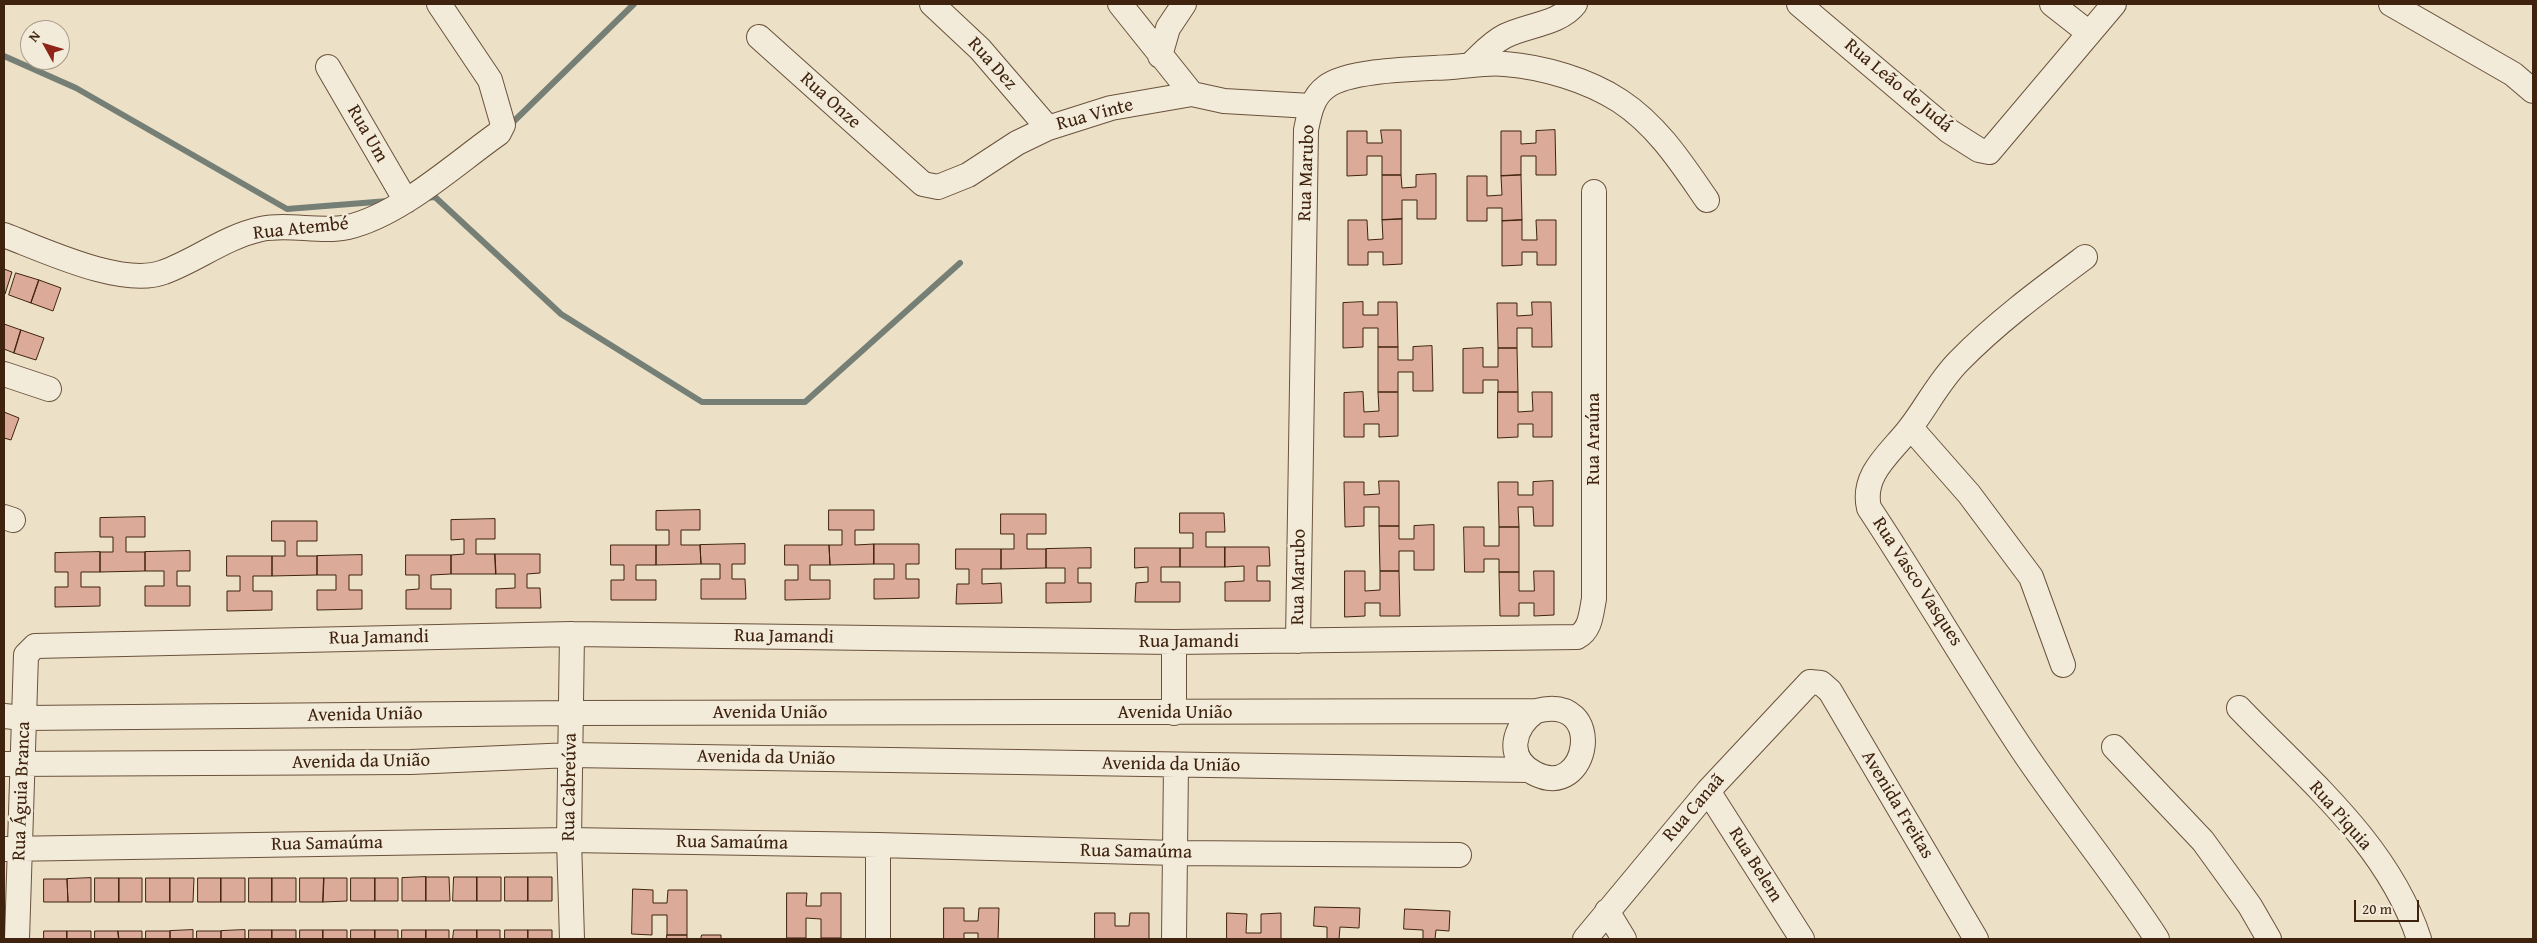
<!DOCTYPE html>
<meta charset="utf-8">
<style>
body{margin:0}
#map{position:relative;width:2537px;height:943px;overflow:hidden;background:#ece0c6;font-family:"Gentium Book Plus",serif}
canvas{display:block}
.frame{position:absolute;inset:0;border:5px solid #3f230e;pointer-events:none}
.north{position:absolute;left:20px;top:20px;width:50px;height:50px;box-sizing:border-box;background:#f3ebda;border:1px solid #ab9b88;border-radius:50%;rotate:309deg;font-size:14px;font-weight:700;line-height:20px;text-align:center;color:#3f230e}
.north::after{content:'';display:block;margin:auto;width:18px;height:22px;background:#8f2418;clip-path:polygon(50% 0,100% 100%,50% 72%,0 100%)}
.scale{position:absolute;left:2354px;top:900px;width:65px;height:22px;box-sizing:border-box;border:2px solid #3f230e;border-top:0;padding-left:6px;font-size:15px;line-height:18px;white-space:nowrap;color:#3f230e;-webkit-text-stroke:4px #f3ebda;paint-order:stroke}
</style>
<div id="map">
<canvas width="2537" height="943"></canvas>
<div class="frame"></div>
<div class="north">N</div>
<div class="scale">20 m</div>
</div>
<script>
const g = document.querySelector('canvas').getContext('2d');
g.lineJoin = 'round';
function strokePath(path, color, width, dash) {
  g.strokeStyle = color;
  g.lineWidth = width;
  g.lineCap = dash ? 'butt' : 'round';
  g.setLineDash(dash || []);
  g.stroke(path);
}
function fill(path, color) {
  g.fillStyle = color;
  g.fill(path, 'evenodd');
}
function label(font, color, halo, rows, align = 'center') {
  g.font = font + ' "Gentium Book Plus",serif';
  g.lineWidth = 5;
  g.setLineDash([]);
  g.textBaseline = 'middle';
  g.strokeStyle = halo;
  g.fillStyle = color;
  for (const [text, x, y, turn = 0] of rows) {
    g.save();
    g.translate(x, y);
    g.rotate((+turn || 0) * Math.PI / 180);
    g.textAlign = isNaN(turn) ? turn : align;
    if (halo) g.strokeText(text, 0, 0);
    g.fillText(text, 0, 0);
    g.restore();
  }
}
strokePath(new Path2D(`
 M4,56L76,88L287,209L388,201
 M508,127L634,4
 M426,198L435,197L561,314L702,402H805L960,263`), '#757f75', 6);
const building = new Path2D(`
 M1381,130H1401V175H1382V156H1367V175L1347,176V131H1367V143H1382Z
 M1555,130L1556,175H1536V156H1521V175L1501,176V131H1521V144L1536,143V131Z
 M1436,174V219H1417V200H1402V219L1382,220V175H1401L1402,188L1416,187V175Z
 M1521,175L1522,220L1502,221V208H1487V221H1467V176H1487V196L1502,195L1501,176Z
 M1402,219V264L1383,265V252H1368V265H1348V220H1367L1368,240L1383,239L1382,220Z
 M1522,220V240H1537L1536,220H1556V265H1537V252H1522V265L1502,266V221Z
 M4,269L12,272L5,294H4Z
 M16,273L39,280L31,303L9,295Z
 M39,280L61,288L53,311L31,303Z
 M1363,302V315H1378V302H1397L1398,347H1378V328H1363V347L1343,348V303Z
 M1532,302H1551L1552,347H1532V328H1517V348H1498L1497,303H1517V316L1532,315Z
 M4,324L21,330L14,353L4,349Z
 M21,330L44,338L36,360L14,353Z
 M1432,346L1433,391H1413V372H1398V392H1378V347H1398V360H1413V347Z
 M1483,348V367H1498V348H1517L1518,392H1498V380H1483V393H1463V349Z
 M1363,392L1364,412L1379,411L1378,392H1398V436L1379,437V424H1364V437H1344V393Z
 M1498,392H1518V412L1533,411L1532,392H1552V437H1533V424H1518V437L1498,438Z
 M4,412L19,418L11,440L4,438Z
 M1379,481H1399V526H1379V507H1364V526L1345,527L1344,482H1364V495L1379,494Z
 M1553,481V526H1534L1533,507H1518L1519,527H1499L1498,482H1518V495H1533V482Z
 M700,510V530H681V545H700L701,564L656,565V545H669V530H656V511Z
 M829,510H874V530H855V545L874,544V564L830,565L829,545H842V530H829Z
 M1180,513H1224L1225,532H1206V547H1225V567H1180V548H1193V533H1180Z
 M1001,514H1046V534H1027V549H1046V568L1001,569V549H1014V534H1001Z
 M145,517V537H126V552H145V571L100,572V552H113V537H100V518Z
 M495,519V539H476V554H495L496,574H451V555L464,554V539L451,540V520Z
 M272,521H317V541H297V556H317V575L272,576V556H285V541H272Z
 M1434,525V570H1414V551H1399V571H1380L1379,526H1399V539H1414V526Z
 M1464,527H1484V546H1499V527H1519V572H1499V559H1484V572H1465Z
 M745,544V564H732V579H745L746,599H701V579H720V564H701L700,545Z
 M874,544H919V564H906V579H919V598L874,599V579H894V564H874Z
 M611,545H656V565H636V580H656V600H611V580H624V565H611Z
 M785,545H829L830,565H810V580H830V599L785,600V580H798V565H785Z
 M1225,547H1269L1270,566H1257V581H1270V601H1225V582L1244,581V566L1225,567Z
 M1091,548V568H1078V583H1091V602L1046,603V583H1065V568H1046V549Z
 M1135,548H1180V567H1161V582H1180V602H1135L1136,583L1148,582V567L1135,568Z
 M956,549H1001V569H982V584L1001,583L1002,603L956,604L957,584H969V569H956Z
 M190,551V571H177V586H190V606H145V586H164V571H145V552Z
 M100,552V572H81V587H100V606L55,607V587H68V572H55V553Z
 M495,554H540V573L527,574V588H540L541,608H496V589L515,588V574H496Z
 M362,555V575H349V590H362V609L317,610V590H336V575H317V556Z
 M406,555H451V574L431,575V589H451V609H406V590L419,589V575H406Z
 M227,556H272V576H253V591H272V610L227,611V591H240V576H227Z
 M1345,571H1365V591L1380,590V571H1399L1400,616H1380V603H1365V616L1345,617Z
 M1534,571H1554V615L1534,616V603H1519V616H1500L1499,572H1519V591H1534Z
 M426,877V901H402V878Z
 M426,877H449L450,901H426Z
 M454,877H477V901H453Z
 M477,877H501V901H477Z
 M505,877H528V901H505Z
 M528,877H552V901H528Z
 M91,878V902H68L67,879Z
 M95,878H119V902H95Z
 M119,878H142V902H119Z
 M146,878H170V902H146Z
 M170,878H194L193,902H170Z
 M198,878H221V902H198Z
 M221,878H245V902H221Z
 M249,878H272V902H249Z
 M272,878H296V902H272Z
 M300,878H324L323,902H300Z
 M324,878H347V901L323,902Z
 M351,878H375V901H351Z
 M375,878H398V901H375Z
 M44,879H67L68,902H44Z
 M633,889L653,890V903H667L668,890H687V935H667V915H652V935L632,934Z
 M787,893H807L806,906H821V893H841V938H821V919L806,918V938H787Z
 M1315,907L1360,908L1359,928L1340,927L1339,939H1327V927L1314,926Z
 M944,908H964V921H978L979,908H999L998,939H978V933H964V939H944Z
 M1405,909L1450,911L1449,931L1436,930L1435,939H1423V930L1404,929Z
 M1095,913H1115V926H1129L1130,913H1149V939H1095Z
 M1227,913L1247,914L1246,933H1261V914L1281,913V939H1227Z
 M193,930V939H170V931Z
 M245,930V939H221V931Z
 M249,930H272V939H249Z
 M272,930H296V939H272Z
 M300,930H323V939H300Z
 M323,930H347V939H323Z
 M351,930H375V939H351Z
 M375,930H398V939H375Z
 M402,930H426V939H402Z
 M426,930H449V939H426Z
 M454,930H477V939H453Z
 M477,930H500V939H477Z
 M505,930H528V939H505Z
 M528,930H552V939H528Z
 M44,931H67V939H44Z
 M67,931H91V939H67Z
 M95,931H118L119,939H95Z
 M118,931H142V939H119Z
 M146,931H170V939H146Z
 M197,931H221V939H197Z
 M667,935H687V939H667Z
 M702,935H721V939H701Z`);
fill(building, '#dcaa98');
strokePath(building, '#3f230e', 1);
const minor = new Path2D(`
 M932,4L980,49L1048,128
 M1120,4L1192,94
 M1799,4L1949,131L1979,150L1989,152L2114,4
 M2052,4L2089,33
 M2391,4L2513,74L2533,91
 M759,37L923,184L938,187L968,175L1017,143L1048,128L1111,108L1192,94L1224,101L1311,106
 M1160,56L1168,28L1184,4
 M1470,65C1481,55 1491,43 1505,36C1526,25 1560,24 1575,4
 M328,67L406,201
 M4,235C44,250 123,288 164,272C197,260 225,237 261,229C289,223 320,233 348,227C400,215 455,164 499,133L503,125L490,80L439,4
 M2085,257C2042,289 1997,322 1959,361C1939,381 1927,406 1910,428C1891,453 1861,474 1869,508C1922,588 1970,672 2023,751C2066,815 2115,874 2157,939
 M4,374L49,389
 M1911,428L1969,494L2031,577L2063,665
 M4,517L13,520
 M1298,641L1306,130C1309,115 1312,97 1326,87C1349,69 1421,69 1452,67C1469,66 1488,62 1505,64C1543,67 1588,80 1620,101C1658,126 1682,164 1707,200
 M1174,642V713
 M2239,708C2306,778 2388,844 2419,939
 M4,716L24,718L572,713L1536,711C1608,692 1589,803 1534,773C1505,758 1513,727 1536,711
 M2114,747L2203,841L2250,906L2269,939
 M4,764L411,762L571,755L1528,770
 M1708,791L1802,939
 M5,849L569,840L878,845L1176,853L1459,855
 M1607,911L1624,939
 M17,939L26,655L35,646L572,634L1174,642L1577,637C1591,630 1591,613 1594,599V192
 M572,939L569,840L572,634
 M878,939V845
 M1174,939L1176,765
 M1585,939L1708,791L1810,682L1821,683L1830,691L1976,939`);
strokePath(minor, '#6a523c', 26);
strokePath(minor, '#f3ebda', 24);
label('19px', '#3f230e', '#f3ebda', [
 ["Rua Dez",992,64,48],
 ["Rua Leão de Judá",1898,86,40],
 ["Rua Onze",830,101,42],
 ["Rua Vinte",1095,115,-15],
 ["Rua Um",367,134,60],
 ["Rua Marubo",1307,173,-88],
 ["Rua Atembé",301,229,-6],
 ["Rua Araúna",1594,439,-90],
 ["Rua Marubo",1299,577,-89],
 ["Rua Vasco Vasques",1917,582,57],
 ["Rua Jamandi",784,637,1],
 ["Rua Jamandi",379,638,-1],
 ["Rua Jamandi",1189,642],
 ["Avenida União",770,713],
 ["Avenida União",1175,713],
 ["Avenida União",365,715,-1],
 ["Avenida da União",766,758,1],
 ["Avenida da União",361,762,-1],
 ["Avenida da União",1171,765,1],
 ["Rua Cabreúva",570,787,-89],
 ["Rua Águia Branca",22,791,-88],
 ["Avenida Freitas",1897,805,59],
 ["Rua Canaã",1694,808,-49],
 ["Rua Piquia",2340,816,49],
 ["Rua Samaúma",732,843,1],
 ["Rua Samaúma",327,844,-1],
 ["Rua Samaúma",1136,852,1],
 ["Rua Belem",1755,865,58]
]);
</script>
